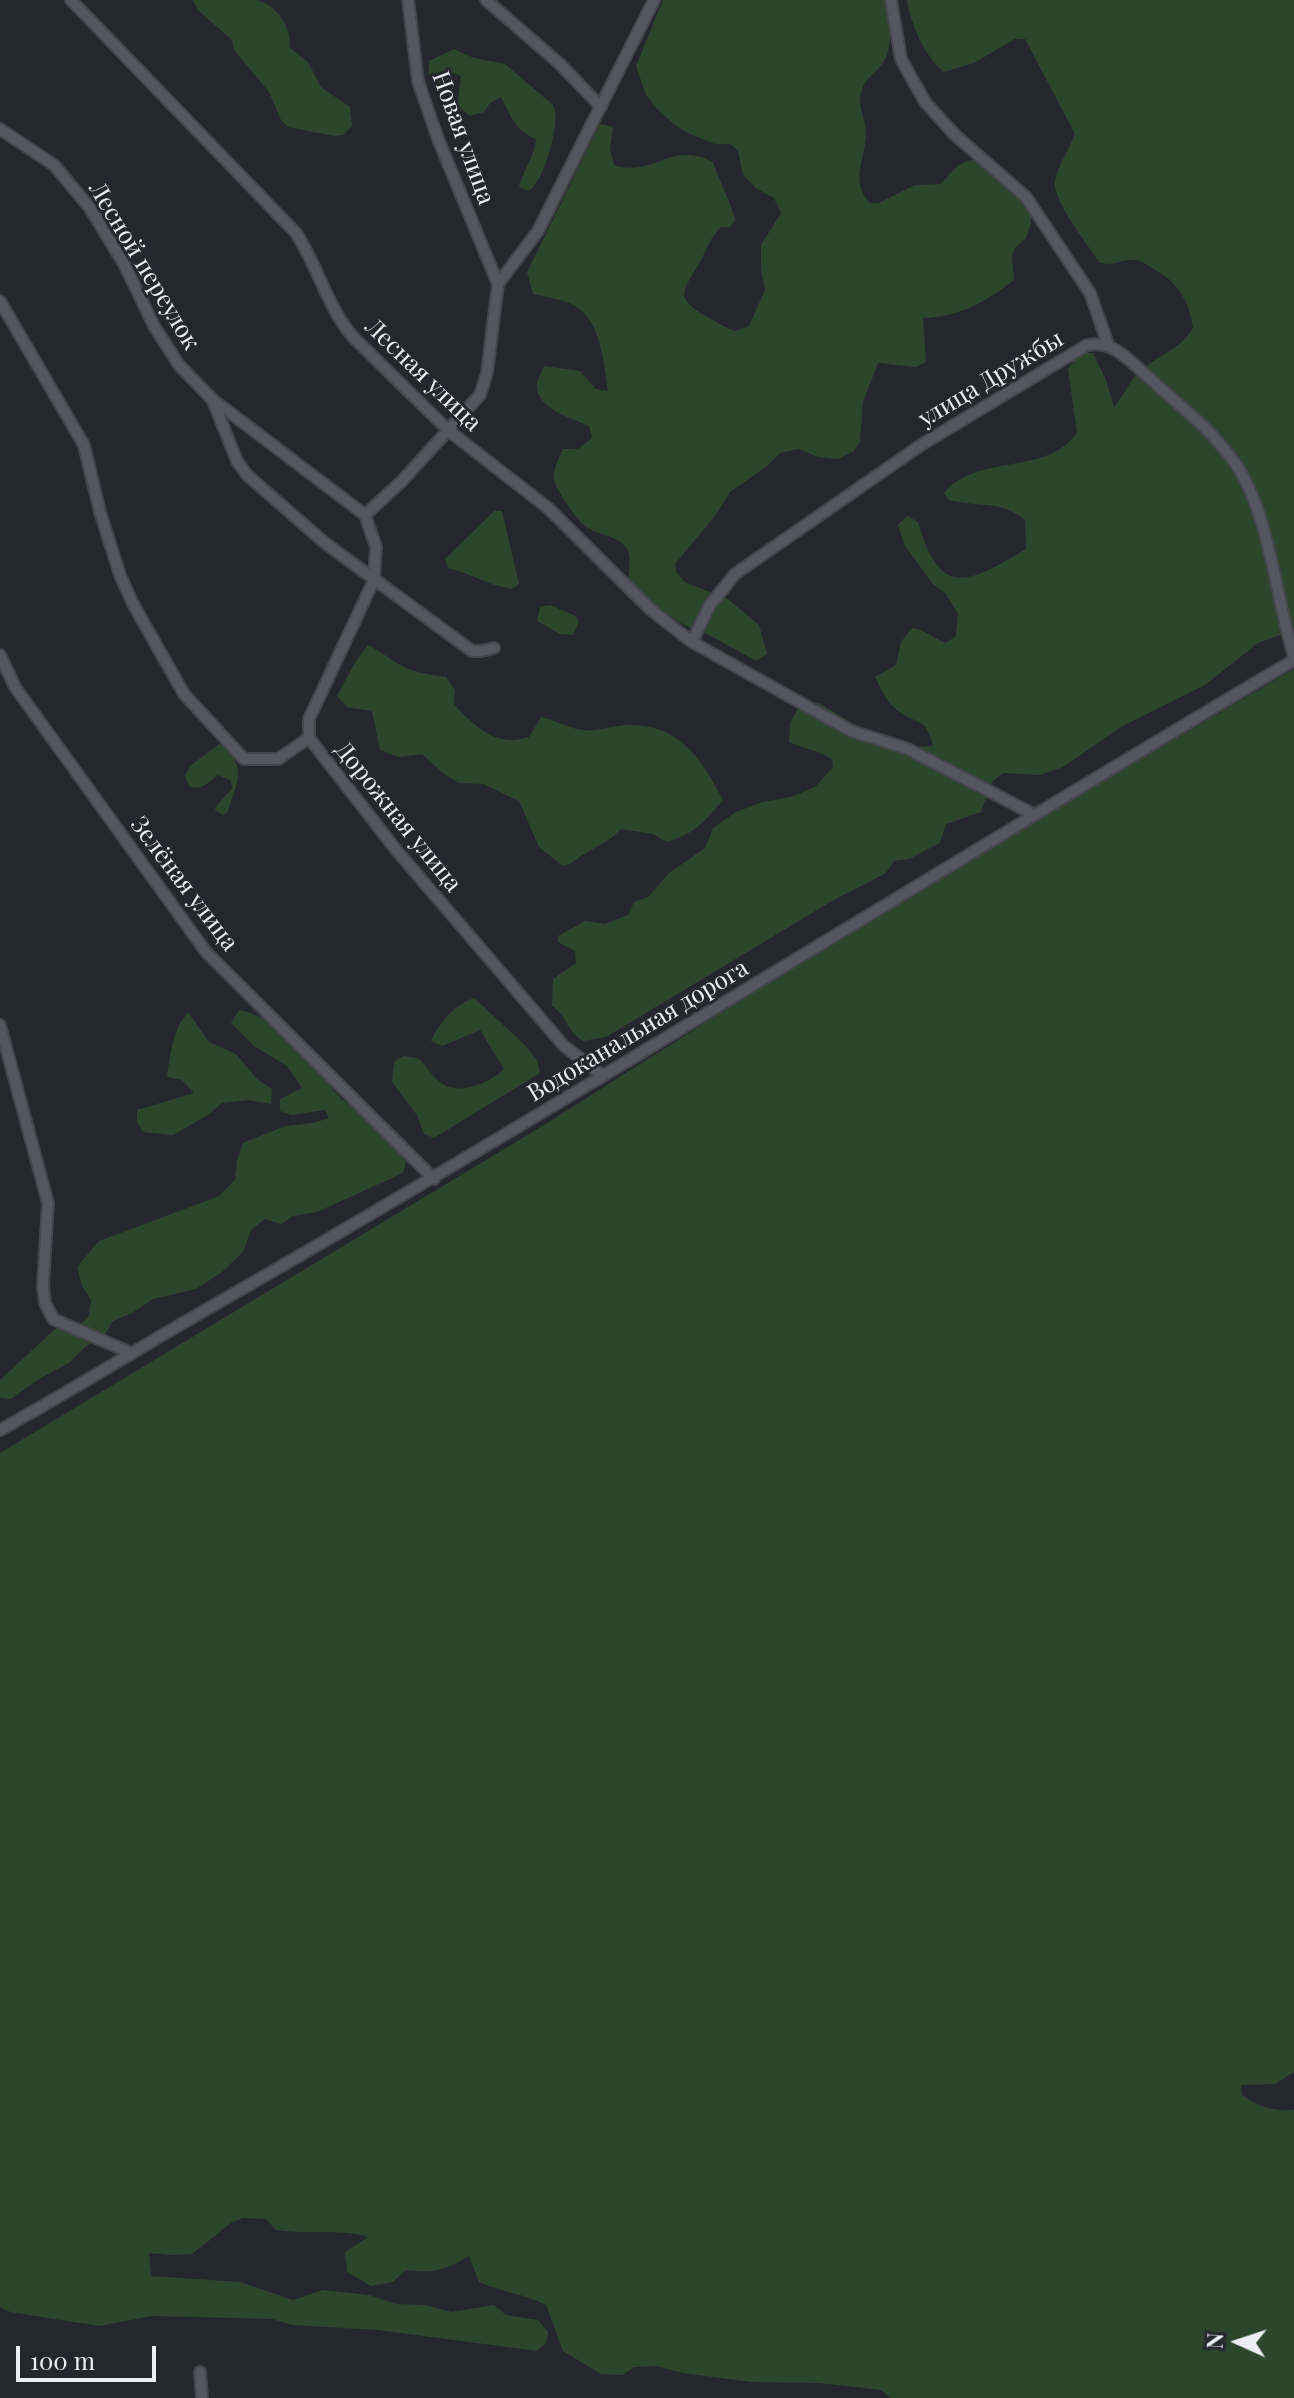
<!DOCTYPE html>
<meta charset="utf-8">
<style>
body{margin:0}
#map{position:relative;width:1294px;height:2398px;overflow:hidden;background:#25272f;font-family:"Playfair Display",serif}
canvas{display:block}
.north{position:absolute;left:1198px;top:2302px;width:80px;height:80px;-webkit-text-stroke:6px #25272f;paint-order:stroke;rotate:273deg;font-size:22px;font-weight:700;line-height:32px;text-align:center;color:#edeff5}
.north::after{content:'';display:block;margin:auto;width:28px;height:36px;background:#edeff5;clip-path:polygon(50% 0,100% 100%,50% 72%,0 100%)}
.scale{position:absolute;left:16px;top:2346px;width:140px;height:36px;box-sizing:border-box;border:4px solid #edeff5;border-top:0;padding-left:10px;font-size:24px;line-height:28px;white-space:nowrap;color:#edeff5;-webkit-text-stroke:6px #25272f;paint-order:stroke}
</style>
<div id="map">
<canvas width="1294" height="2398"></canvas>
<div class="north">N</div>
<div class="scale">100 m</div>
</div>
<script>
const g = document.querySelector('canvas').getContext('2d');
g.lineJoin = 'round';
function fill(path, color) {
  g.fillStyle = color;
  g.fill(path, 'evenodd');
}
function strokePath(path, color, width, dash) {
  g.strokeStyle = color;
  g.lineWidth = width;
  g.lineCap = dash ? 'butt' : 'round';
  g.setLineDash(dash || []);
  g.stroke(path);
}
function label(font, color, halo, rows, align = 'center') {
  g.font = font + ' "Playfair Display",serif';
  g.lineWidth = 6;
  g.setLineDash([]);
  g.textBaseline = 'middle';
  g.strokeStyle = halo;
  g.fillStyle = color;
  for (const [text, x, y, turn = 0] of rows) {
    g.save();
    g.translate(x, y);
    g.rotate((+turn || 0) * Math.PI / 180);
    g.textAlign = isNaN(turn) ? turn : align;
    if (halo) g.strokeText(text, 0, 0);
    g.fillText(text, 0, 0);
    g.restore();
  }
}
fill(new Path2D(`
 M193,0C210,0 241,0 257,0C278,6 291,27 290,48L308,62L321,87L350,107L352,126L343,135L334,136L288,127L281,120L269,92L234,50L232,40L198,10Z
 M663,0H890C891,16 893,47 884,61C877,73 867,75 862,90C856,105 866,118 866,133C866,158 849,181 870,203H879L915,185L941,184C951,173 959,160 975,160L1013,187L1031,208V224L1026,238L1015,248L1012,256L1014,280C986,302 959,317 923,318L926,362L916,367L878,363L863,402L860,442L854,451L838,459L818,457L799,449L780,453L766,467L730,492L715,516L675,564L677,573L685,582L729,600L759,625L767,654L756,661L709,635L682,624L629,588C627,577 632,558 628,551C621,535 598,536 585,526C577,520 555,489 554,479C553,468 559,458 563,449H578L592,438L589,426C572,418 535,409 537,384C538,379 542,371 544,366L580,371L596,389L608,391C604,365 601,320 575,306C562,299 546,297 533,294L527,272L600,124L613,127L610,149L614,165C655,178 669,140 713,162C719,182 730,199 735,220L730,227H721C710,238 708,247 701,260C686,288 671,297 706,316C716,322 724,327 735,331L749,326L765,290L761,269V245L781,213L774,198L757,189L743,175L738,151L730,144H715L690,134L675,125L658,110L646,95L636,66Z
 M907,0H1294V630L1258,643L1205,685L1121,727L1063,767L1040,775L1003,773L992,782L981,812L946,824L940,843L909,859L894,861L886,873L832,901L606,1037L583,1041C568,1033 567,1015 552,1006L553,979L576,963L575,951L558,942V936L585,921L605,924L628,915L634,902L648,897L669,873L705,848L713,828L736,812L762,802L791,797L815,787L833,767L832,759C818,750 804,749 789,742L790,723L799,707L819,703L875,737L899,739L913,747L933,746C925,716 919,726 898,711C887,703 881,689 875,677L896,665L901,642L912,628C926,630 932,638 946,643L956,636L958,614L946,594L932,583L905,546L898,525L907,516L918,522C940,600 969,583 1026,549L1025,520C1000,499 978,508 949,500L944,493C979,452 1045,477 1077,433L1068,369L1079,353H1093L1106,380L1114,407C1123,397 1131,379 1139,371C1157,356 1181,349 1193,328C1189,300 1178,282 1152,268C1148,266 1141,260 1136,260C1122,258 1112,268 1099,262C1088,245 1050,197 1055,180C1059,164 1069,149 1075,134L1025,39H1015L974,63L944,72C925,57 911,25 907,0Z
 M454,49L474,58L505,64L553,105C562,120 544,182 529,191L519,187C523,170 535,156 536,139C515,131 511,116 501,97L490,103L484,112L470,116L457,106L461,76L453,73L447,83H434L429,75V61Z
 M494,511H502L519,584L512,589C488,585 472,574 448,568L445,559Z
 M550,605L576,616L579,622L573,635L560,634L537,621L540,607Z
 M368,645C381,651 390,660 402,666C416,673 431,675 446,677L455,690L454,704C475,727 497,748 529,737L541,717C556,720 568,728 582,730C597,732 611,726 626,725C679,723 701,758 723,800C704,822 696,833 667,842L653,834L621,829C609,842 595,847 581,856C574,861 572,864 563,866L539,847L519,801L483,784L459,783L444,774L422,754L399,757L380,750L372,711L347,707L337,696L354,664Z
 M1294,669V2072L1275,2084L1241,2085L1242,2095C1259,2107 1273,2111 1294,2110V2398H891L881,2390L819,2383L752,2382L682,2373L656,2366L634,2367L623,2375L601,2374L563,2351L546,2305C525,2294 501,2292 479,2282L469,2256C445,2270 434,2274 406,2270L393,2282L371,2286L347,2272L345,2252L368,2237C338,2228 308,2235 276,2230L266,2219L243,2218L231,2223L192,2254L172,2255L149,2253L151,2276L240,2282L293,2300L323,2290L369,2295L396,2304L426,2305L451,2312L494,2305L506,2315L538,2320L548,2332L546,2343L537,2351L378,2330L292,2325L273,2319L152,2316L99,2326L10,2312L0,2307V1453L544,1125L864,922Z
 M219,744L226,746C247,774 236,782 228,812L223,815L215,810L217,805L233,788L230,780L218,775C209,781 202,792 189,786L185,776L190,766Z
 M474,998L523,1043L537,1060L540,1073L434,1138L424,1134L417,1115L392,1082L394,1062L403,1056L418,1058C426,1065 432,1076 440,1082C459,1097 489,1083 504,1069L480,1030L442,1046L431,1041C439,1023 454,1005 474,998Z
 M239,1010C284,1018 311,1066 340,1097C349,1106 360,1112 369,1120C383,1133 394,1148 406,1162L403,1173L317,1212L293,1216L281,1224L265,1219L251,1230L243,1252L222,1272L196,1289L153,1299L132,1313L113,1321L105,1334L85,1347L69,1363L39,1379L11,1399L0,1398V1380L55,1329L79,1326L89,1316L91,1300L82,1286L77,1267L99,1241L219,1196L235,1180L237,1160L243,1143L285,1126L313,1123L329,1118L325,1110L292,1115L280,1111V1099L302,1088L287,1066L254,1046L231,1023Z
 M188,1012L209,1042L236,1054L257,1079L272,1089L271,1104L248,1100L222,1103L208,1115L173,1135L143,1132L137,1122V1110L194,1093L182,1080L167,1077C170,1055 173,1029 188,1012Z`), '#2c462c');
const minor = new Path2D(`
 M71,0L296,233C318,266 327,307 353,337L449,431L548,508L651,610L692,642L851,731L908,749L1033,814
 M408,0L418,81L438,139L498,284
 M486,0L561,65L601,107
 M891,0L901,59L925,102L955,135L1026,197L1090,293L1108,344
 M0,129L54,165L90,208L124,264L154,326L179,365L212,399L365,515
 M0,301L84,445L100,512L120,575L133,604L184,694L244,759H278L309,738
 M213,401L237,461L247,475L325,543L472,651H482L494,648
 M692,642L710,605L735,574L921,445L1087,345C1113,340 1130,361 1148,377C1178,404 1212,430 1235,463C1270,514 1275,596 1294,656
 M0,655L15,687L206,952L434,1179
 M0,1025L48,1203L43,1286L45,1303L53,1319L131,1353
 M603,1076L564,1046L397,851L309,738V719L374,580L376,547L365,515L402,481L480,395L487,373L498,284L538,231L654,0
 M0,1430C71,1391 139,1348 209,1308C575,1098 931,874 1294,660
 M200,2372L202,2398`);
strokePath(minor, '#44464c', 14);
strokePath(minor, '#54575f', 10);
label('24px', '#edeff5', '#25272f', [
 ["Новая улица",463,138,70],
 ["Лесной переулок",144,266,59],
 ["Лесная улица",423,375,44],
 ["улица Дружбы",991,379,-31],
 ["Дорожная улица",398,817,51],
 ["Зелёная улица",184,884,53],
 ["Водоканальная дорога",638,1031,-31]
]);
</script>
